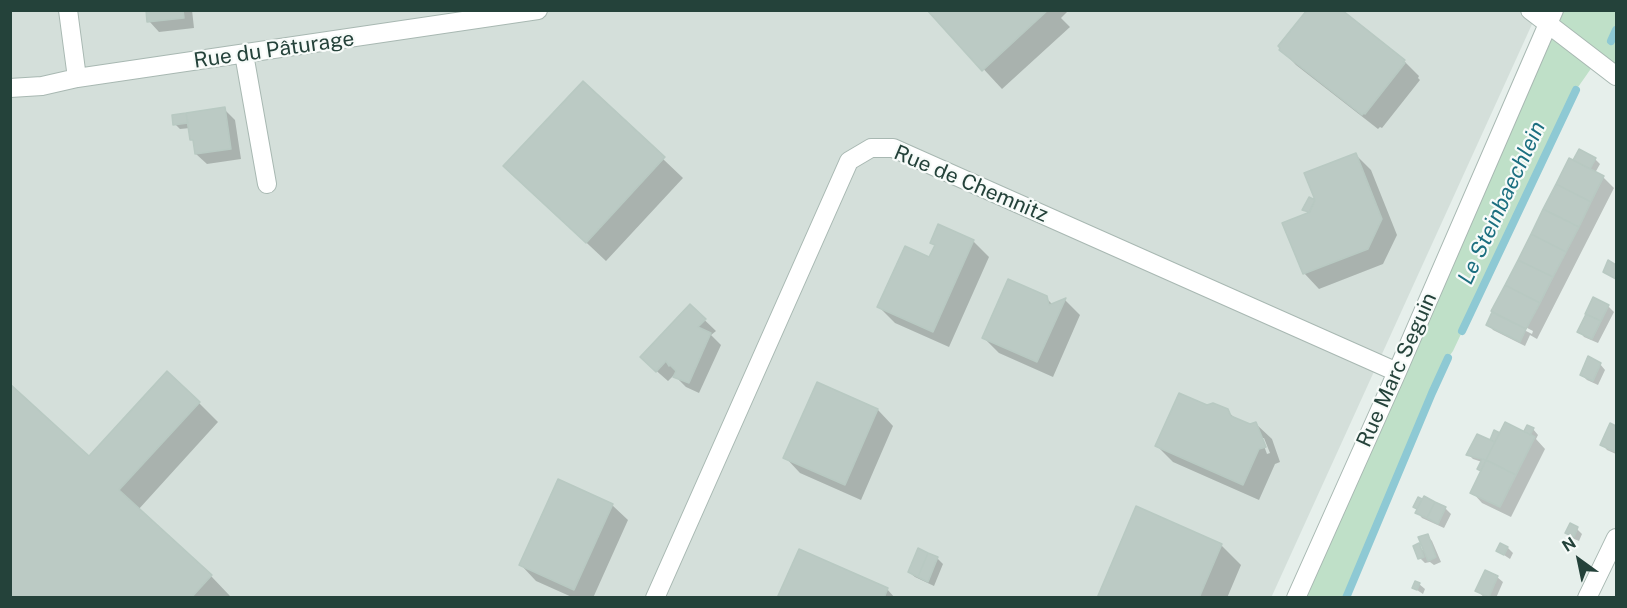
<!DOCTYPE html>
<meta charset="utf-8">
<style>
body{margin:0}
#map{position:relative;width:1627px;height:608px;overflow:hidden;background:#e6efeb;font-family:"Public Sans",sans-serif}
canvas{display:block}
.frame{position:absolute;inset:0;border:12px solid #24423a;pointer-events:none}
.north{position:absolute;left:1549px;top:530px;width:60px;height:60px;-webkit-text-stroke:4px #f7fbf9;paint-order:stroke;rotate:327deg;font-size:16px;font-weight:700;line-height:24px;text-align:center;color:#24423a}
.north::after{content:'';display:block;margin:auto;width:21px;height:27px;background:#24423a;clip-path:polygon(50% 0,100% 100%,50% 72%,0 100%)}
</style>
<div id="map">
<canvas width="1627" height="608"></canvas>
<div class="frame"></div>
<div class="north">N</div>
</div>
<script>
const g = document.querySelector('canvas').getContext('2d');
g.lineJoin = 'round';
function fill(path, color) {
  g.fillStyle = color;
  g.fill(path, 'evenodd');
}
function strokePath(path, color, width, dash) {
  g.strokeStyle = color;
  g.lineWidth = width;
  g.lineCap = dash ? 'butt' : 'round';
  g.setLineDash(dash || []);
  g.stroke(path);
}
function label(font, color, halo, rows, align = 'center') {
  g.font = font + ' "Public Sans",sans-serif';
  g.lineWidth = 4.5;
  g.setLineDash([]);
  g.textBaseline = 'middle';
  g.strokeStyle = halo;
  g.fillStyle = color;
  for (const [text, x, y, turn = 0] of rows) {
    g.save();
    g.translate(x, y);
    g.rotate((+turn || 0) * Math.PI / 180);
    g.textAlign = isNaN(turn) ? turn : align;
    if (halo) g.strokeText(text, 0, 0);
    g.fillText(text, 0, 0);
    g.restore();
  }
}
fill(new Path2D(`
 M10,11H1538L1271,598L11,597Z`), '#d4dfda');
fill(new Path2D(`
 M1554,11H1616V75L1597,60L1576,90L1453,351L1448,358L1432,393L1346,597L1296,598Z`), '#bfe0c8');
fill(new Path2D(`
 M147,10H192L194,28L159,32L149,21Z
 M929,10H1069L1061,18L1070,27L1002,89Z
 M1281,49L1404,61L1419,76L1418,78L1420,80L1382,128L1380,127L1378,129L1296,65Z
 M583,83L683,178L606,261L525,185Z
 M224,109L235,120L241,159L207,164L196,154L195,143L192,139L190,128L180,129L175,124Z
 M1356,155L1371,170L1397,235L1383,264L1319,289L1304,273L1309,214L1304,209L1309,199L1315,202Z
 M1595,159L1600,164L1595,173L1603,177L1614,188L1537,339L1530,335L1525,346L1493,330L1488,324L1580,165ZM1504,316L1533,331L1532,334L1504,320Z
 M973,241L989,257L949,347L895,323L879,307L930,259L936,246L932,243Z
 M1045,297L1053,305L1065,300L1080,315L1053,377L999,353L984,338Z
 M1593,299L1608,306L1614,312L1598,343L1584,337L1579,331Z
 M690,306L716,331L711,335L721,345L699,393L686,387L674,375L668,381L652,367Z
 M1600,364L1605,370L1598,385L1587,380L1582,375Z
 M817,384L878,410L893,426L861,500L800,473L785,457Z
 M199,403L218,422L138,510L211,576L230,596L228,598H10L89,458Z
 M1207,407L1227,411L1237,420L1250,426L1256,424L1272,439L1280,462L1275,464L1259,500L1173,462L1157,446ZM1261,438H1264L1270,453L1267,454Z
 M1611,425L1616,427V454L1607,450L1602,444Z
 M1533,429L1538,435L1536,439L1545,449L1511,517L1482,503L1472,492L1482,472L1478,469L1482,462L1473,459L1468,454L1501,435L1530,436L1526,431Z
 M1424,498L1446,509L1451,514L1444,528L1422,518L1417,512L1418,510L1415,507L1419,499L1423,501Z
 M612,505L628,520L593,598H574L536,581L521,565Z
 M1137,508L1222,546L1241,565L1227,598H1098Z
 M1577,529L1582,534L1579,541L1572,538L1567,533Z
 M1427,535L1432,541L1441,562L1434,565L1430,562L1425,563L1420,558L1418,545L1426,553Z
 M1508,548L1513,553L1510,559L1498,551Z
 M919,550L937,558L943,564L934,586L915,577L909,572Z
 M1497,577L1503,582L1496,598H1485L1477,591Z
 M1419,584L1425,589L1423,594L1414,588Z
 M887,589L895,598H779Z`), '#0003');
strokePath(new Path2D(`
 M1611,41L1616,30
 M1462,331L1576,90
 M1346,598L1432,393L1448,358`), '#8ec9d4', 8);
const building = new Path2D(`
 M146,10H183L184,18L147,22Z
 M927,10H1048L982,71Z
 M1307,10H1342L1405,60L1403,62L1405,63L1365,114L1364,113L1362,115L1279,50L1280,48L1278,46Z
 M583,81L665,157L586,243L503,166Z
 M225,107L231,149L195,154L193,140H190L186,113Z
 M186,113L188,123L173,125L172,115Z
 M1579,149L1596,158L1590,169L1573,160Z
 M1356,153L1382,219L1368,249L1303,274L1282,223L1310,212L1315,200L1304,173Z
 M1569,158L1604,176L1591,202L1556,184Z
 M1556,184L1591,202L1579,227L1543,209Z
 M1309,197L1315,200L1309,212L1302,210Z
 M1543,209L1579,227L1566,252L1531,234Z
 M938,224L974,240L933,332L877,307L905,246L929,257L935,245L930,243Z
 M1531,234L1566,252L1553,277L1518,260Z
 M1518,260L1553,277L1540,303L1505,285Z
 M1608,260L1616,265V279L1603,272Z
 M1008,279L1047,296L1049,305L1066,298L1037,362L982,338Z
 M1505,285L1540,303L1526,329L1491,311Z
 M1593,297L1609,305L1601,321L1585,314Z
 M690,304L706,319L698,327L711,333L689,383L673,377L676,371L670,365L669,366L666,361L656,372L640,357Z
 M1492,312L1526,329L1520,342L1486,325Z
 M1586,314L1601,321L1592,339L1577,332Z
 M1588,356L1601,363L1593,381L1580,375Z
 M167,371L200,402L119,490L212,575L191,598H10V384L89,456Z
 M817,382L878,409L845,485L783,458Z
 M1179,393L1207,405L1213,403L1228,409L1231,416L1250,424L1256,422L1266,447L1259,449L1243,485L1155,446Z
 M1505,422L1535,437L1516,475L1486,460Z
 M1610,423L1616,426V452L1600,445Z
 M1527,425L1534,428L1530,435L1524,431Z
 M1494,430L1500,433L1495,442L1490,440Z
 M1477,434L1495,442L1486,460L1466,455Z
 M1482,459L1486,460L1481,471L1477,469Z
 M1486,460L1516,475L1500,507L1470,493Z
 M558,479L613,504L574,590L519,565Z
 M1424,496L1435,502L1427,518L1415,513Z
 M1418,497L1422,499L1417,509L1413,507Z
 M1435,502L1446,507L1438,524L1427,518Z
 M1136,506L1222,544L1199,598H1097Z
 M1570,523L1578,527L1574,537L1565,533Z
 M1428,534L1436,557L1428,561L1418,537Z
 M1419,543L1424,557L1418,559L1413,546Z
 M1500,543L1508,547L1504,555L1496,551Z
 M918,548L928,553L918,577L908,572Z
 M799,549L888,588L884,598H777Z
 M928,553L938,557L928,582L918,577Z
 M1485,570L1498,576L1489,597L1475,591Z
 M1415,581L1420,583L1417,590L1412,588Z`);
fill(building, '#bbcac4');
strokePath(building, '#b8c9c2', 1.5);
const minor = new Path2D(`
 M68,10L77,78
 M1530,10L1616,76
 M244,54L267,184
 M10,88L42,86L77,78L538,10
 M655,598L849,161L871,148H893L1397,372
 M1296,598L1397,372L1554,10
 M1587,598L1616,538`);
strokePath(minor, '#a8b8b2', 20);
strokePath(minor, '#fff', 18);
label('21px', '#24423a', '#f7fbf9', [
 ["Rue du Pâturage",274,50,-8],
 ["Rue de Chemnitz",971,184,23],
 ["Rue Marc Seguin",1397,370,-66]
]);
label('italic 22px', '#1c6f80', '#f7fbf9', [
 ["Le Steinbaechlein",1502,203,-65]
]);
</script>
